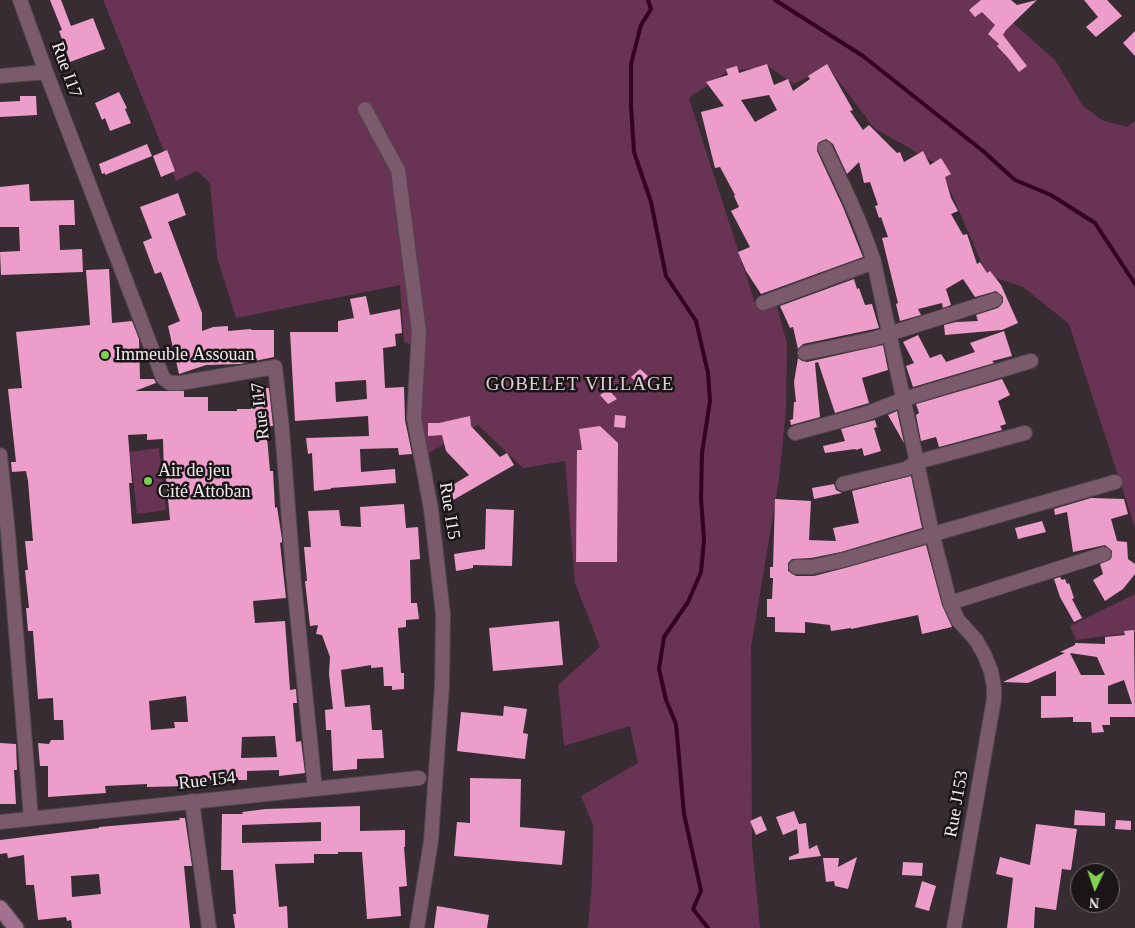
<!DOCTYPE html>
<meta charset="utf-8">
<style>
body{margin:0}
#map{position:relative;width:1135px;height:928px;overflow:hidden;background:#362c31;font-family:"Times New Roman",serif}
canvas{display:block}
.north{position:absolute;left:1070px;top:863px;width:50px;height:50px;box-sizing:border-box;background:#1a1618;border:1px solid #716c6e;border-radius:50%;rotate:183deg;font-size:14px;font-weight:700;line-height:20px;text-align:center;color:#f4edf0}
.north::after{content:'';display:block;margin:auto;width:18px;height:22px;background:#81d050;clip-path:polygon(50% 0,100% 100%,50% 72%,0 100%)}
</style>
<div id="map">
<canvas width="1135" height="928"></canvas>
<div class="north">N</div>
</div>
<script>
const g = document.querySelector('canvas').getContext('2d');
g.lineJoin = 'round';
function fill(path, color) {
  g.fillStyle = color;
  g.fill(path, 'evenodd');
}
function strokePath(path, color, width, dash) {
  g.strokeStyle = color;
  g.lineWidth = width;
  g.lineCap = dash ? 'butt' : 'round';
  g.setLineDash(dash || []);
  g.stroke(path);
}
function label(font, color, halo, rows, align = 'center') {
  g.font = font + ' "Times New Roman",serif';
  g.lineWidth = 5;
  g.setLineDash([]);
  g.textBaseline = 'middle';
  g.strokeStyle = halo;
  g.fillStyle = color;
  for (const [text, x, y, turn = 0] of rows) {
    g.save();
    g.translate(x, y);
    g.rotate((+turn || 0) * Math.PI / 180);
    g.textAlign = isNaN(turn) ? turn : align;
    if (halo) g.strokeText(text, 0, 0);
    g.fillText(text, 0, 0);
    g.restore();
  }
}
fill(new Path2D(`
 M103,0H987L1055,60L1083,106L1102,120L1127,127L1135,121V528L1069,324L1023,287L987,275L939,165L874,128L828,67L794,84L769,67L728,71L689,98L757,309L777,307L787,343L786,410L779,480L751,647L752,845L760,928H588L592,881L593,825L581,796L638,763L630,726L564,746L558,685L600,647L575,583L565,461L523,468L478,425L423,456L421,348L404,342L400,285L236,318L217,257L210,183L197,171L176,181Z
 M159,448L166,510L137,514L130,452Z
 M1135,594V632L1076,640L1070,626Z`), '#693353');
strokePath(new Path2D(`
 M648,0L651,9L641,25L631,64V105L634,152L651,202L666,276L696,321L708,373L710,401L702,453L701,498L704,540L701,572L688,602L664,637L659,669L666,700L676,724L684,814L701,891L693,909L708,928
 M775,0L863,56L983,151L1015,180L1051,195L1095,223L1135,284`), '#330222', 4);
fill(new Path2D(`
 M50,0H61L71,26L93,18L105,49L70,62L59,31L62,30Z
 M981,0H1011L1017,5L1037,0L1006,30L1003,35L1027,66L1019,72L1009,59L997,46L999,44L988,34L995,25L982,12L975,17L969,10Z
 M1084,0H1107L1122,16L1096,37L1086,27L1098,17Z
 M1135,31V56L1123,43Z
 M767,64L774,85L788,79L793,91L810,79L808,76L827,64L853,110L850,111L863,130L869,125L897,153L900,152L904,162L923,151L930,165L941,158L951,174L945,177L951,198L958,211L951,214L963,235L967,234L977,264L980,262L987,273L990,271L1001,285L1018,323L1002,330L945,335L944,325L956,322L978,321L976,315L998,308L1003,302V297L996,291L975,297L963,279L946,289L951,305L943,308L942,303L918,309L921,315L900,321L896,304L898,303L882,238L888,237L881,217L879,218L875,206L878,205L870,182L864,183L859,162L847,174L833,144L826,139L818,143L817,151L843,207L863,257L761,294L746,271L738,252L750,247L731,211L739,207L734,196L735,195L720,167L715,168L701,112L724,106L706,82L728,75L726,69L737,66L739,73ZM769,95L777,110L755,122L741,100Z
 M119,92L127,108L125,109L131,123L110,131L105,118L102,120L95,103Z
 M20,96H36L37,115L0,117V102L20,101Z
 M147,144L152,156L105,175V173L102,174L99,164Z
 M167,150L175,171L161,177L153,156Z
 M29,184L30,201L74,200L75,225H59L60,250L82,249L83,272L1,275L0,252L20,251L19,227H0V187Z
 M178,193L186,215L168,222L202,313V331L213,327L228,326V331L251,329V330H274V357L240,364L206,365L179,374L168,326L180,321L161,272L155,274L143,242L152,238L140,207Z
 M109,269L112,323L132,321L139,339L140,379H154L156,383L135,391H184V397H208V411H237V409H251V388H269L273,426H266L270,471H273L275,508L277,507L282,539V542L280,543L286,598L253,601L255,623L285,621L290,690L296,689L297,703H293L296,742L301,741L305,773L279,776V770L247,771V780H210V778L188,777V786L147,787V784L105,786L106,793L48,797V766H40L38,743L49,744L51,740H64L63,720H54L53,698L38,699L33,631H28L26,608H29L25,570H28L25,541H33L28,481L26,471L12,472L11,462H16L8,389L22,388L16,332L90,325L86,270ZM147,434V440L163,439L164,478H166L170,520L132,524L129,483H132L128,435ZM186,696L188,722H174L175,728L151,730L149,701ZM275,736L277,757L241,758L242,737Z
 M854,279L857,289L859,288L865,305L872,304L879,328L803,344L798,349L793,327L790,328L780,306Z
 M366,296L370,315L400,309L402,333L395,334L396,346L383,348L385,388L404,387L405,420L412,454L399,455L398,448L360,449L361,472L395,469L396,483L331,488V489L314,491L312,453L308,454L306,438L369,436L368,416L295,421L290,332H338V321L354,318L350,299ZM366,380L367,399L336,402L335,382Z
 M1004,331L1012,356L992,361L994,363L913,387L906,366L914,363L903,342L918,335L930,358L941,354L947,363L946,362L975,352L970,343Z
 M883,345L888,370L862,378L869,403L835,413L818,362L815,363L820,417L791,425L790,420L793,419L794,402H796L794,382L798,358L802,361L807,362Z
 M640,369L648,376L639,385L631,377Z
 M1002,379L1010,395L998,401L1006,424L1000,426L1002,430L939,447L936,437L921,441L916,415L919,413L916,404Z
 M608,389L617,399L608,404L600,395Z
 M897,411L904,443L888,415Z
 M615,415L626,416L625,428L614,427Z
 M470,416L471,426L500,457L507,453L514,465L448,503L441,492L469,475L446,451L442,435L428,436V423H439Z
 M875,420L877,427L874,428L881,451L864,456L862,448L856,450L855,449L825,453L823,446L845,441L841,429Z
 M600,426L618,443L617,562H576L577,450H582L579,429Z
 M911,476L922,528L841,552L811,558L792,559L788,563V571L796,576H814L845,568L926,545L942,605L952,627L922,634L918,615L851,629V628L831,631L830,625L805,622V633L775,632V617H767V599H772L773,578H770V567H773L775,499L811,501L809,540L836,541L833,528L859,523L852,491Z
 M834,484L836,490L842,493L814,499L812,488Z
 M1091,498L1124,499L1128,514L1111,519L1117,541L1127,542L1128,559L1135,564V574L1123,589L1105,601L1093,580L1103,574L1100,564L1111,559L1112,551L1105,545L1073,552L1067,512L1055,515L1054,509Z
 M404,504L406,528L418,527L420,559L410,560L411,603H417L419,619L406,620V627L398,628L401,673H404V689L392,690V686H384L383,667L371,668V665L341,670L345,707L370,705L372,730H382L384,758L357,759V769L333,771L331,730H326L325,710L333,709L329,674L330,657L322,635L316,634L318,625L310,626L305,581H307L304,547H311L308,511L339,510L341,526L361,527L360,507Z
 M486,509L514,510L512,566L473,565V568L456,571L454,554L485,549Z
 M1042,521L1046,532L1018,539L1015,528Z
 M1060,577L1062,580L1065,579L1067,584L1069,583L1074,598L1072,599L1082,618L1074,622L1060,597L1054,579Z
 M559,621L563,665L493,671L489,628Z
 M1134,630L1135,717H1110V725H1102L1104,732L1092,733L1091,722H1073V717L1041,718V696H1056V671L1028,683L1003,682L1065,653L1060,652L1075,645V643L1105,644V637L1125,635L1124,631ZM1070,653L1097,657L1105,675H1081ZM1124,680L1132,704H1108V686Z
 M504,706L527,709L523,733L528,734L525,759L457,751L461,712L503,716Z
 M0,743L16,744L17,770H14L16,804H0Z
 M470,778L521,779L520,827L565,831L562,865L454,856L457,822L470,823Z
 M360,806V831L405,830V847H404L407,886L399,887L401,916L367,919L362,852H338V854H314V863L275,864L279,907L287,906L288,928H235L233,914H236L233,870H221L222,814H243L242,812L266,809ZM321,822V841L242,843V825Z
 M1075,810L1105,813V826L1074,825Z
 M794,811L799,824L806,823L809,849L817,845L821,856L789,860V857L799,853L797,829L783,835L776,817Z
 M761,816L767,830L756,835L750,821Z
 M179,818H185L192,866H184L190,928H72L71,920L67,921L66,917L38,920L34,885H26L24,855L8,858L7,853L0,854V840L99,828V827L180,820ZM99,874L101,894L72,897L71,876Z
 M1116,820L1131,821V830L1115,829Z
 M1036,824L1077,829L1071,870L1062,869L1056,910L1035,907L1034,928H1007L1013,878L996,874L1000,857L1030,865Z
 M857,857L848,889L835,886L834,881L826,882L823,858H839L838,867Z
 M903,862L923,863L922,876L902,875Z
 M922,881L936,886L929,911L915,907Z
 M437,906L489,915L487,928H434Z`), '#ec9dc9');
const street = new Path2D(`
 M20,0L46,72L163,378L170,383H180L275,367L282,429L293,573L315,789
 M0,76L46,72
 M365,109L398,170L419,332L414,418L431,509L443,614L442,686L431,841L417,928
 M825,148C843,185 861,222 874,262L932,533L950,603L958,620L976,640L984,654L991,671L994,687V699L954,928
 M763,303L874,262
 M805,353L873,339L995,300
 M795,433L868,413L904,399L1031,361
 M0,455L8,533L31,818
 M843,484L906,469L917,462L1025,433
 M796,567H812L843,560L1115,482
 M950,603L1104,554
 M192,801L209,928
 M0,822L419,778`);
const secondary = new Path2D(`
 M0,908L16,928`);
strokePath(street, '#51474c', 16);
strokePath(secondary, '#51474c', 18);
strokePath(street, '#7a5a6b', 14);
strokePath(secondary, '#a3718d', 15);
for (const [x, y, r, color] of [
 [105,355,5,"#81d050"],
 [148,481,5,"#81d050"]
]) {
  const dot = new Path2D();
  dot.arc(x, y, r, 0, 2 * Math.PI);
  g.fillStyle = color;
  g.fill(dot);
  strokePath(dot, '#1a1618', 2);
}
label('18px', '#f4edf0', '#1a1618', [
 ["Rue I17",66,70,70],
 ["Rue I17",261,411,-96],
 ["Rue I15",449,511,81],
 ["Rue I54",207,781,-6],
 ["Rue J153",957,804,-80]
]);
label('18px', '#f4edf0', '#1a1618', [
 ["Immeuble Assouan",115,355],
 ["Air de jeu",158,471],
 ["Cité Attoban",158,492]
], 'left');
g.letterSpacing = '1px';
label('19px', '#ddcfd6', '#1a1618', [
 ["GOBELET VILLAGE",580,385]
]);
g.letterSpacing = '0px';
</script>
